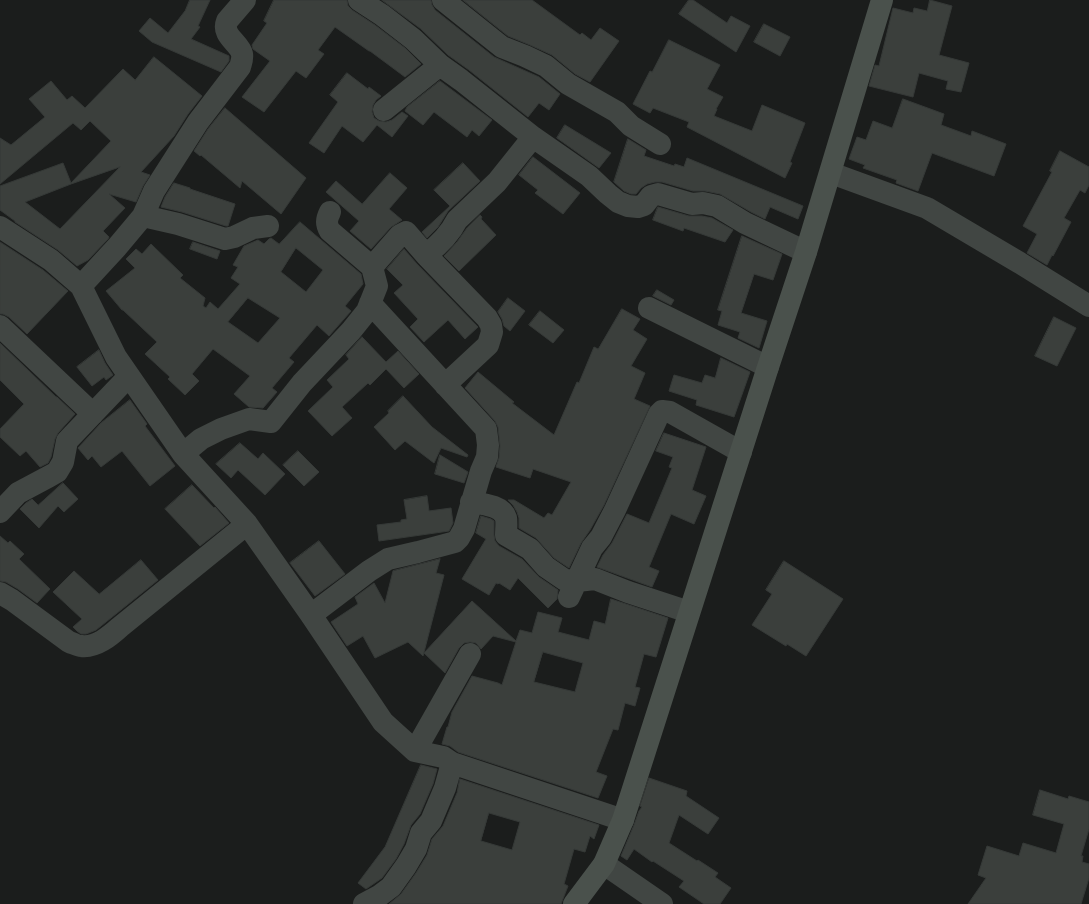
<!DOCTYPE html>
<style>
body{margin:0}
canvas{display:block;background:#1b1d1c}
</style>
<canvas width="1089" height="904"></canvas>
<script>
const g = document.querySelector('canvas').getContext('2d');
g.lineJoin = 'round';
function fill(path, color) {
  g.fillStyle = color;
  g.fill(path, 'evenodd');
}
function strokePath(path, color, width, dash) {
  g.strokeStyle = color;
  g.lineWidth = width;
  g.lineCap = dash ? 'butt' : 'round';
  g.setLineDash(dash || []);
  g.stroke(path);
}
const building = new Path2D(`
 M190,0H210L198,26L200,27L191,39L229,56V61L221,72L152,42L139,31L150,18L168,33L185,11Z
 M274,0H347L348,6L352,10L375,25L405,48L421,64L405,77L370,51H369L335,27L318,50L324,54L306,78L296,71L264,112L242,97L270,61L253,49L252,45L267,23L264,21Z
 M382,0H431L432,5L435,10L494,57L539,77L560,94L549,110L539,103L528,117L469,70L448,55L421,29Z
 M463,0H532L580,35L582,33L591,40L600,28L619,41L590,82L575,74L552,55L530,45L508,36Z
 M689,0H693L727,23L731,16L750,26L736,52L679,14Z
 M930,0L952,6L939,55L969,63L961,92L946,89L948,81L919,73L913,97L869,86L875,65L879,66L893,8L913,13L914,8L927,11Z
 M764,24L790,37L780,56L754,42Z
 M669,40L720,65L707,89L723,97L716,109H717L714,116L752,131L762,105L805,123L790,162L792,163L785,178L687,127L689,122L653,108L650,113L633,104L650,71L652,72Z
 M154,57L202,96L188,114L174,136L141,172L150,175L143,186L136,202L109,194L125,208L103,231L109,237L108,239L88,260L77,266L58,250L15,222V221L0,210V186L63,163L71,183L111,141L90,121L81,130L73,123L0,184V138L11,145L45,117L29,99L51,81L67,100L72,96L85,108L123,69L135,80ZM120,167L60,229L25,202L71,184Z
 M347,73L368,89L369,87L381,96L376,100L373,105L372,112L374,118L379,121L386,122L392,120L402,112L408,116L392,137L377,125L363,142L342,126L324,153L309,143L338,102L330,95Z
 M440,81L492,120L479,136L472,130L467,137L434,112L423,125L405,111L407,107Z
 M903,99L944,114L941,125L971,136L972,131L1006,144L994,176L932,153L918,191L896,183L897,180L863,168L865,165L849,159L857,137L866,140L873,121L892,128Z
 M225,108L306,178L281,214L242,181L240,188L201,155L200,156L194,151L208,129Z
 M565,125L611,153L599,168L557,138Z
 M628,139L646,150L644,156L674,166L675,164L684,167L687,158L803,206L798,219L770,207L765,219L751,212L720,194L705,191H693L662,182H655L647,184L641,188L636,194H631L624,191L614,182Z
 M1060,151L1089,167V185L1085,193L1080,190L1064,218L1071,222L1053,256L1052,255L1047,265L1027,253L1037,234L1023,226L1052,172L1050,171Z
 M533,157L580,193L563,214L535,193L538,190L519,175Z
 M463,163L480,181L448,211L438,227L427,238L422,232L450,206L434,190Z
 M390,173L407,188L389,209L402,220L391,227L371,249L350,231L359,221L326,192L336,181L362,204Z
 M174,183L190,188V189L235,204L228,226H226L182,212L161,207L165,197Z
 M658,207L689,216H702L712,218L733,230L725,242L684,228L683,231L653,220Z
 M480,215L482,217L481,219L496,235L459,271L444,256L457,242L467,228Z
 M300,222L361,274L363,284L345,306L351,311L329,336L317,325L289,358L294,362L272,388L277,392L263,408L249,407L234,394L250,376L213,349L192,374L199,381L185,395L168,379L170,377L145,354L157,342L123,310H122L106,291L135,268L126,259L136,249L142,254L151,244L183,275L180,278L205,298L203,306L206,308L210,302L218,309L240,284L231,278L238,267L233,265L244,246L258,240L264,244L269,239L271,238L279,244ZM296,248L323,270L306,292L281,272ZM248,298L280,318L258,343L228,322Z
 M742,236L782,254L773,280L754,274L741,313L767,321L759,348L738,338L740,332L718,325L722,311L718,310Z
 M0,242L43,270L68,291L27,334L9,317L3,314H0Z
 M193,242L220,251L217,259L190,249Z
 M404,249L417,264L477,326L478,327L465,339L448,320L424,342L410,327L418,319L394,293L403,285L387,269Z
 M657,290L674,300L671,305L653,296Z
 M508,298L525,311L510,331L504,326L502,319L498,312Z
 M622,309L640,319L633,330L647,339L631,366L645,373L634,399L650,406L604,505L590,530L581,543L569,568L554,558L536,538L519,528V518L517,512L513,505L508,500H514L544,518L548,513L552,515L571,482L533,469L530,478L496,467L499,458L500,446L498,427L495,421L465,388L478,372L514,402L512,403L554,435L577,382L579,383L594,347L598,349Z
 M540,311L564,330L553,343L529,325Z
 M1054,317L1076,328L1057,366L1035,356Z
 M362,337L386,362L398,351L419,374L404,388L386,369L370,385L368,383L342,407L352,418L332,436L308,411L333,387L327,380L349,359L346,355Z
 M0,343L56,397H57L75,414L58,433L55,439L51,457L48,463L40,467L26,451L20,456L0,437V429L24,404L0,380Z
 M99,350L105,363L113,375L106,380L104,377L92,386L77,367Z
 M721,358L750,372L734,417L696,405L697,400L669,391L674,375L702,383L705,375L715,378Z
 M403,396L432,427L468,455L467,457L441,448L434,463L405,441L395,450L374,427L389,413L388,411Z
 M130,400L147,424L145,426L175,466L150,486L122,451L101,467L92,456L88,460L78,448L101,423Z
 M664,433L706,447L692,490L706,496L694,524L671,514L649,567L659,571L652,587L597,567L603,555L612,543L627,514L649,523L672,468L669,467L673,457L656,451Z
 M240,443L258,459L263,453L285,474L265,495L238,470L231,478L216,464Z
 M298,451L319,472L304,486L283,465Z
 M440,455L468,472L464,483L435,474Z
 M63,483L78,499L64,512L58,506L39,528L20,509L26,503L32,499L38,505Z
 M192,485L214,508L215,507L229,523L200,546L165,509Z
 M427,496L429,511L451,508L453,523L449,531L379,541L377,525L401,522V520L407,519L404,500Z
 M481,516L491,519L494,521V535L495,541L499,546L522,559L539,577L558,590L557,599L548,608L518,578L510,590L499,583L498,584L496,583L489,595L462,579L486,539L476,533Z
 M0,536L8,543L10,541L24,554L19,559L50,589L37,603L18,589L6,582L0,581Z
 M319,541L345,574L315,596L290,563Z
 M440,559L436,573L444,575L423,656L408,642L375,658L363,636L347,646L331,622L358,604L355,597L374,583L385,603L393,571Z
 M141,560L158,580L96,630L86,634H81L77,631L73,627L82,619L53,592L74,571L99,594Z
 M784,561L843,599L806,656L787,644L786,646L752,625L772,594L766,590Z
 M611,599L668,618L656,657L644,654L635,687L640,688L635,706L625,703L618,730L613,729L596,772L607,776L598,798L458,752L450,746L442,744L447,727H448L452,712L472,676L498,683L502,685L516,642L493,636L481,649L476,643L470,642L464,643L459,648L445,673L424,653L472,601L516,641L520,630L532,633L538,612L562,618L558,632L589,640L594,621L605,624ZM543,652L583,663L575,692L534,682Z
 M421,765L437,769L433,784L420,814L411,825L404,844L396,859L382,878L366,889L358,883L385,847Z
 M649,778L687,791L686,796L719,818L708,834L679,815L669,843L697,861L698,860L718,873L715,877L731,888L720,904H704L679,887L684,881L653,861L652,862L634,849L627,860L621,856L634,825L639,811L642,807L640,806Z
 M460,779L599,825L594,839L590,836L585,852L574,849L564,884L568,886L561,904H389L401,894L416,873L427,855L432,839L443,826L457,793ZM489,813L520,822L512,850L481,841Z
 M1040,790L1068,799L1069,796L1089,802V829L1081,856H1083L1082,862L1089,864V878L1081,904H968L986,878L978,875L987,846L1019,856L1023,843L1056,853L1064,824L1033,815Z`);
fill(building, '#3b3f3c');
strokePath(building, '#353937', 1);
strokePath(new Path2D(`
 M359,0L382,15L413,39L440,65L461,80L533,137L589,176L608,194L618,202L628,206L638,207L644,205L651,196L658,194L692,204L703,203L717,206L745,223L806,252
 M443,0L502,47L525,56L546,66L568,84L617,112L631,126L660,144
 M384,110L440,65
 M831,173L927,208L1020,263L1089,306
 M330,212C326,220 326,224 330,231L372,267
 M143,216L178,224L225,239L234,237L253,228L268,226
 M0,227L51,260L81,286L116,357L183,454L247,524L311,615L383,722L415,751L443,757L452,763L623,820
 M426,255C439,245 450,234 457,220L497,182L533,137
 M81,286L117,247L143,216L154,191L198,122L240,67C241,63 243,59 242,54C240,43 221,36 227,21L245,0
 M649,308L768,367
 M0,326L93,414
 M183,454L201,439L221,429L249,419L271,422L302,383L351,331L367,311L377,286L372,267L400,235L406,232L426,255L487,318L491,325L492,332L488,345L445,385
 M471,502C482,504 502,505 506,518C507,523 506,530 506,535L530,549L546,567L565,580L577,581L595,579L628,592L689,612
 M0,512L18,493L48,477L57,472L63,462L67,441L129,376
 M0,593L12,600L69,642C73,643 77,646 81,646C96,648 110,636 120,627L247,524
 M569,597L592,548L601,537L615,510L659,414L662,411L670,412L741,452
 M311,615L369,571L388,559L418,552L455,542L459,538L464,529L481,471L487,457L488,445L486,429L370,303
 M415,751L470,654
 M604,864L662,904
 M364,904L379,896L391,887L406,866L416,849L421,833L431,821L445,788L452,763`), '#414643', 22);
strokePath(new Path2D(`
 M574,904L604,864L623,820L768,367L806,252L882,0`), '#4a514c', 22);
</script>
